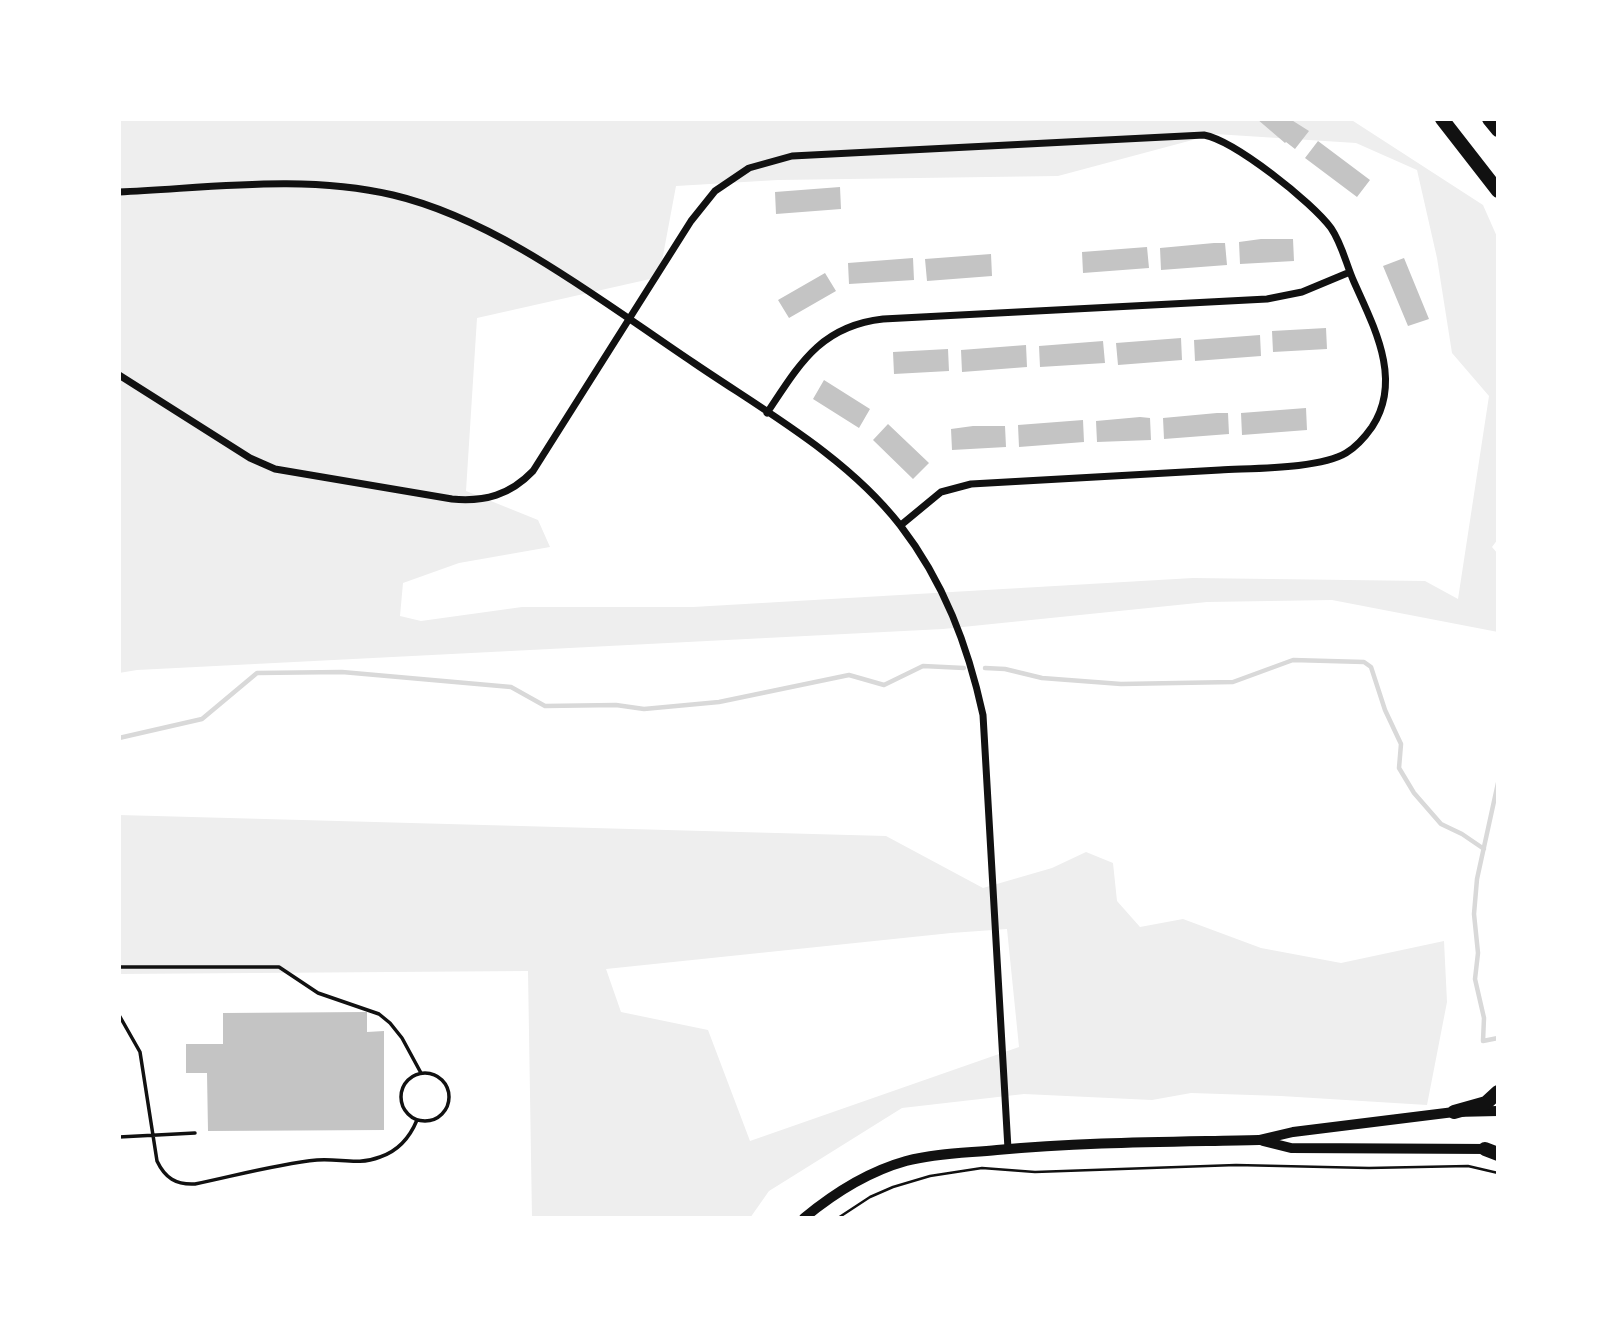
<!DOCTYPE html>
<style>
body{margin:0}
#map{position:relative;width:1617px;height:1337px;overflow:hidden;background:#fff;font-family:"Asap Condensed",sans-serif}
canvas{display:block}
.frame{position:absolute;inset:0;border:121px solid #fff;pointer-events:none}
</style>
<div id="map">
<canvas width="1617" height="1337"></canvas>
<div class="frame"></div>
</div>
<script>
const g = document.querySelector('canvas').getContext('2d');
g.lineJoin = 'round';
function fill(path, color) {
  g.fillStyle = color;
  g.fill(path, 'evenodd');
}
function strokePath(path, color, width, dash) {
  g.strokeStyle = color;
  g.lineWidth = width;
  g.lineCap = dash ? 'butt' : 'round';
  g.setLineDash(dash || []);
  g.stroke(path);
}
fill(new Path2D(`
 M119,119H1350L1483,205L1498,239V539L1492,547L1498,554V632L1332,600L1207,602L943,629L137,670L119,673ZM1215,134L1356,143L1417,170L1437,258L1452,353L1489,396L1458,599L1425,581L1193,578L693,607H522L421,621L400,616L403,583L459,563L550,547L538,520L466,491L477,318L659,277L676,186L778,180L1058,176Z
 M119,815L886,836L983,888L1052,868L1086,852L1113,863L1117,901L1140,927L1183,919L1261,948L1341,963L1444,941L1447,1002L1427,1105L1281,1096L1191,1093L1152,1100L1024,1094L902,1108L769,1191L750,1218H532L528,971L119,974ZM1007,929L1019,1047L750,1141L708,1030L621,1012L606,969L951,933Z`), '#eee');
strokePath(new Path2D(`
 M985,668L1005,669L1042,678L1121,684L1233,682L1293,660L1364,662L1371,667L1385,710L1401,744L1399,768L1414,793L1441,824L1462,834L1484,849
 M119,738L202,719L257,673L342,672L511,687L545,706L616,705L644,709L719,702L849,675L884,685L923,666L964,668
 M1498,783L1477,879L1474,914L1478,953L1475,979L1484,1018L1483,1041L1498,1038`), '#d9d9d9', 4.5);
fill(new Path2D(`
 M1257,119H1290L1309,131L1295,149L1286,142L1285,143Z
 M1318,141L1370,180L1357,197L1305,158Z
 M840,187L841,209L776,214L775,192Z
 M1261,239H1293L1294,261L1240,264L1239,242Z
 M1214,243H1225L1227,265L1161,270L1160,248Z
 M1147,247L1149,268L1083,273L1082,252Z
 M991,254L992,276L927,281L925,259Z
 M913,258L914,280L849,284L848,263Z
 M1404,258L1429,319L1408,326L1383,266Z
 M825,273L836,291L789,318L778,300Z
 M1326,328L1327,349L1273,352L1272,331Z
 M1260,335L1261,356L1195,361L1194,340Z
 M1181,338L1182,360L1118,365L1116,343Z
 M1103,341L1105,363L1040,367L1039,346Z
 M1026,345L1027,367L962,372L961,350Z
 M948,349L949,371L894,374L893,352Z
 M824,380L870,409L859,428L813,399Z
 M1306,408L1307,430L1242,435L1241,413Z
 M1217,413H1228L1229,434L1164,439L1163,418Z
 M1140,417L1150,418L1151,440L1097,442L1096,421Z
 M1083,420L1084,442L1019,447L1018,425Z
 M888,424L929,463L913,479L873,440Z
 M973,426H1005L1006,447L952,450L951,429Z
 M367,1012V1032L384,1031V1130L208,1131L207,1073H186V1044H223V1013Z`), '#c4c4c4');
strokePath(new Path2D(`
 M838,1218L870,1197L893,1187L930,1176L982,1168L1035,1172L1236,1165L1369,1168L1468,1166L1498,1173`), '#111', 2.5);
strokePath(new Path2D(`
 M119,967H279L318,993L379,1014L390,1023L402,1038L421,1073
 M119,1015L140,1052L157,1161C165,1178 176,1185 195,1184C234,1176 277,1164 317,1160C340,1158 357,1166 380,1157C398,1151 410,1137 417,1120
 M401 1097a24 24 0 1 1 48 0a24 24 0 1 1-48 0Z
 M119,1137L195,1133`), '#111', 3.5);
strokePath(new Path2D(`
 M119,192C210,188 303,174 393,195C499,220 604,303 694,363C766,412 846,456 900,525C944,582 968,646 983,715L1008,1149
 M119,375L250,458L275,469L452,499C485,502 510,495 533,471L691,221L715,191L749,168L792,156L1204,135C1235,141 1312,202 1331,228C1342,244 1346,264 1354,282C1374,327 1403,380 1372,427C1365,437 1356,447 1346,453C1319,469 1253,468 1220,470C1137,474 1054,479 971,484L941,492L901,525
 M767,413C799,365 820,326 883,319L1267,299L1302,292L1350,272`), '#111', 7);
strokePath(new Path2D(`
 M1263,1141L1291,1148L1489,1149
 M804,1218C833,1194 870,1171 906,1161C936,1153 967,1153 997,1150C1084,1142 1172,1142 1259,1140L1293,1132L1454,1112L1498,1111`), '#111', 10);
strokePath(new Path2D(`
 M1442,119L1498,191
 M1489,119L1498,130
 M1454,1112L1486,1103L1498,1092
 M1485,1149L1498,1154`), '#111', 14);
</script>
